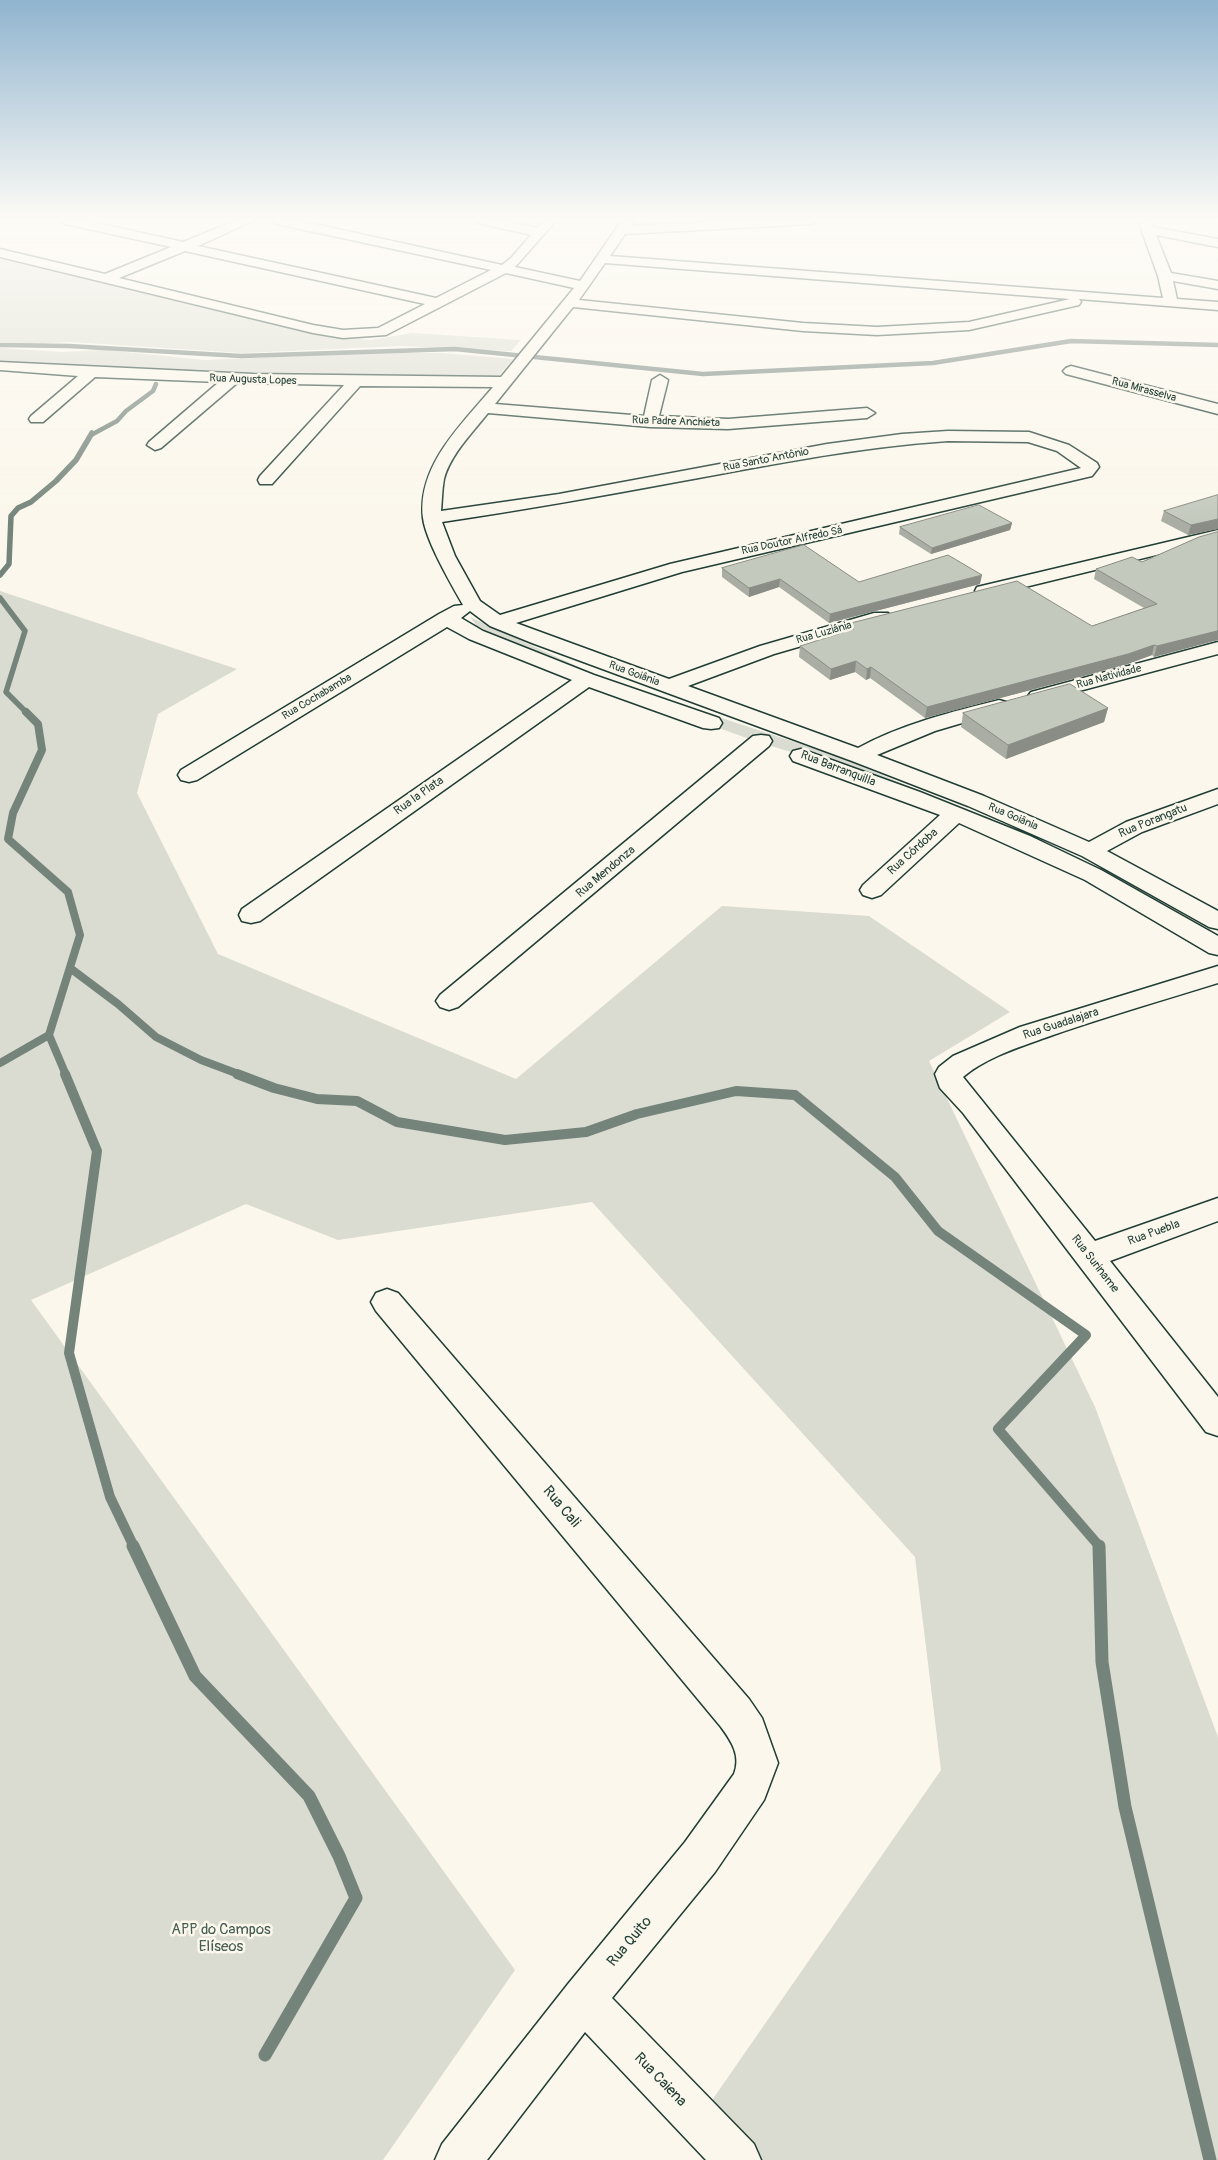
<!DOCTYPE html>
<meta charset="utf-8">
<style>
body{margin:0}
canvas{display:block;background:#fbf7ec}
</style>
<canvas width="1218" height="2160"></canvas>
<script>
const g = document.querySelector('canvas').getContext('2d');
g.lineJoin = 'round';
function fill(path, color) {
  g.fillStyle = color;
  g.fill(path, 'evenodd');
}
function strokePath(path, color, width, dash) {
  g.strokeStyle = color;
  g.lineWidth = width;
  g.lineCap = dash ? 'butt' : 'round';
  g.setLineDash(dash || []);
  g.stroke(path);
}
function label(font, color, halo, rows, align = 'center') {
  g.font = font + ' Pangolin,sans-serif';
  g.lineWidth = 5;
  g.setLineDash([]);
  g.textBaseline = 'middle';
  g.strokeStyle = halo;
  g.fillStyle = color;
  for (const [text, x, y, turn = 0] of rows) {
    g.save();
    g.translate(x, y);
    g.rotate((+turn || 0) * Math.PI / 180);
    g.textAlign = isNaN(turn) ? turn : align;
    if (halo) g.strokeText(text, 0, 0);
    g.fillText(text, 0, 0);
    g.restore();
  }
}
fill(new Path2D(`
 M0,259L333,337L371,340L412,333L521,340L511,351L402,346L243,353L71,342L31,344L0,342Z
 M0,348L62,352L104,350L205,360L365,353H441L513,359L496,379H350L0,363Z
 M0,591L237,669L158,714L137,793L218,954L516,1079L722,906L869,916L1010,1012L929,1061L1095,1407L1218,1737V2160H761L708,2106L941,1770L915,1557L592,1202L338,1240L246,1204L31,1300L515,1970L383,2160H0Z
 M470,617L609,681L837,756L1064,852L1218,941L1057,858L830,764L755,741L601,686L477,626Z`), '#dbdcd1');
strokePath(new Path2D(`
 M0,345L69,346L241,356L455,349L703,374L933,363L1071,341L1218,345
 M91,435L117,421L126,411L153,391L156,384`), '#74847b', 4.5);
strokePath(new Path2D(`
 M0,575L9,564L11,516L18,508L31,502L56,481L76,460L92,433
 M0,598L25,631L6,692L27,713`), '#74847b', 5.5);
strokePath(new Path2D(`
 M26,712L38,724L42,750L13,813L8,839L68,892L80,935L49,1035L66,1075
 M70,968L118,1004L156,1037L201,1060L241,1075
 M0,1063L49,1035`), '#74847b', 8);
strokePath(new Path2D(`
 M65,1074L97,1151L69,1353L110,1497L134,1547
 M237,1074L274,1088L317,1099L357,1101L397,1122L505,1140L586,1132L637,1114L736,1091L795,1095L895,1177L938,1231L1086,1335L998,1429L1100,1547`), '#74847b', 10);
strokePath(new Path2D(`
 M133,1546L195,1676L309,1796L339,1856L356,1898L265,2055
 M1099,1546L1102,1662L1125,1807L1210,2160`), '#74847b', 13);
const minor = new Path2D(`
 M59,220H83L183,242L237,220H255L198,246L436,298L491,270L277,224L271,220H296L502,265L511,258L531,235L478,223L476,220H500L537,228L543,221L547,220L553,224L515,267L580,281L622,220H634L630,226L734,220H818L812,224L625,234L610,256L1163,298L1158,276L1138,220H1150L1153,227L1218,239V247L1156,235L1171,273L1218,281V289L1173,281L1177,299L1218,302V310L1079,299L1081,302L1079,305L969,330L877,335L803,331L573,307L495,404L644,416L652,380L660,375L668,380L659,416L728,419L867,408L875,413L867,418L728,429L650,427L488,413C473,432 450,455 444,479C442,489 442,501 441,511L559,494L827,444L902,434L948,431L1029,432L1069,445L1097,463L1099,467L1092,476L682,572L516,623L669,679L760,646L874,613H888L891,617L888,621L774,654L688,686L858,748C902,724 951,712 999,700L1006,702L1009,706L1006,710L935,731L877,755L984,796L1089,842L1126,822L1218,789V804L1142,832L1107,851L1218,911V929L1209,927L1082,856L968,806L852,761L532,643L490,626L470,611L461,618L483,631L594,675L719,718L722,723L719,728L711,729L703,728L589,687L260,921L251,923L242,921L239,915L242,909L572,680L469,639L447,627L197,780L189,782L181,780L178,775L181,770L439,614L454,606L463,605C451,584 426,541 423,518C417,465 463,423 493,387L360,386L272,484H260L258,480L260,476L344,385L237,383L161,448L155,450L147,445L149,442L219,382L95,377L43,422H31L29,419L31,416L78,376L0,370V362L253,374L501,377L574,288L506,273L386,335L343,338L313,333L0,257V249L105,274L171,247L65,224ZM185,251L425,304L378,328L343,330L313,325L119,278ZM605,263L1070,299L969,322L877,327L803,323L579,300ZM948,441L1028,442L1057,451L1081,468L670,564L500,615L480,601L455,556L442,522C522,510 602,496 682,481C770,465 858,447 948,441Z
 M1071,366L1218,404V414L1066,374L1063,371L1066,368Z
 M1218,530V540L984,597L977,595L975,591L977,587Z
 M1218,642V654L1038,702L1031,700L1028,696L1031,692Z
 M761,735L769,736L772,741L769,746L458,1007L449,1010L440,1007L436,1001L440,995L753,736Z
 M801,749L920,792L1030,836L1101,870L1218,936V955L1209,953L1085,880L959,823L881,895L872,898L863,895L860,890L863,885L940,815L793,761L790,756L793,751Z
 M1218,966V983C1163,1000 1108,1016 1053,1035C1023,1046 988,1056 963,1077L1095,1241L1218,1198V1221L1110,1261L1218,1397V1436L1206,1432L963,1113L940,1088L935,1074L939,1067L953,1056L1020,1027Z
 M387,1289L398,1293L749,1699L762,1718L778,1763L764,1800L715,1872L612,1998L754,2144L761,2160H706L585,2032L487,2160H435L442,2144L568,1984L685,1842L734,1774C741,1756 732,1742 721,1727L376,1311L371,1302L376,1293Z`);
strokePath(minor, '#1f3d34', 3);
fill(minor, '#fbf7ec');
fill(new Path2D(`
 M1218,495V529L1188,535L1161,521L1164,511Z
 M1012,523L1010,530L931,554L899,534L900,527Z
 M1218,532V640L1213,641L1154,657L1152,655L1125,665L925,718L870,678L866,680L855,672L830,680L799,657L800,646L846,632L847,624L1092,626L1144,608L1094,579L1096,569L1142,562Z
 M722,568L859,582L980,584L829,623L779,587L749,597L722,577Z
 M1108,708L1104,722L1006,759L961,727L963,713Z`), '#a9ada3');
fill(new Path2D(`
 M1218,519V529L1188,535L1191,525Z
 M1012,523L1010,530L931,554L932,548Z
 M982,575L980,584L829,623L830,614Z
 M780,579L779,587L749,597V588Z
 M1218,630V640L1154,657L1157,646Z
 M1154,645L1152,655L1125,665L925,718L927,707Z
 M856,661L855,672L830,680L831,669Z
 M871,667L870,678L866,680L867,669Z
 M1108,708L1104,722L1006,759L1008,745Z`), '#898d85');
const building = new Path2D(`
 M1218,495V519L1191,525L1164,511Z
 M979,505L1012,523L932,548L900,527Z
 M1218,532V630L1217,631L1157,646L1154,645L1128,654L927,707L871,667L867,669L856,661L831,669L800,646L854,629L847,624L1017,581L1092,626L1157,604L1096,569L1132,557L1142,562L1199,537Z
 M804,545L859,582L948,555L982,575L830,614L780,579L749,588L722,568Z
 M1070,684L1108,708L1008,745L963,713Z`);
fill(building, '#c4c9be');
strokePath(building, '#898d85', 1);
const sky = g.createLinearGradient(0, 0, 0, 523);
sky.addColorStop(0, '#90b4cf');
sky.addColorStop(0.42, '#fdfbf6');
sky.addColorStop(1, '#fdfbf600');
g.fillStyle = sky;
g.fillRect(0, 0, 1218, 523);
label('11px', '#1f3d34', '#fbf7ec', [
 ["Rua Augusta Lopes",253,380,2],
 ["Rua Mirasselva",1144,390,15],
 ["Rua Padre Anchieta",676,422,2],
 ["Rua Santo Antônio",766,460,-11],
 ["Rua Doutor Alfredo Sá",792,541,-12],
 ["Rua Luziânia",824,633,-16],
 ["Rua Goiânia",634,674,20],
 ["Rua Natividade",1109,677,-15],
 ["Rua Cochabamba",317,697,-31],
 ["Rua Goiânia",1013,817,23]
]);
label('12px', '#1f3d34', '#fbf7ec', [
 ["Rua Barranquilla",838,769,21],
 ["Rua la Plata",419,796,-35],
 ["Rua Porangatu",1153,821,-22],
 ["Rua Córdoba",913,852,-42],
 ["Rua Mendonza",606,872,-40],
 ["Rua Guadalajara",1061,1024,-18],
 ["Rua Puebla",1154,1233,-20],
 ["Rua Suriname",1095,1264,52]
]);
label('15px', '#1f3d34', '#fbf7ec', [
 ["Rua Cali",561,1507,50],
 ["Rua Quito",630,1942,-50],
 ["Rua Caiena",660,2080,46]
]);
label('15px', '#455d53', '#fbf7ec', [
 ["APP do Campos",221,1930],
 ["Elíseos",221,1947]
]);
</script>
